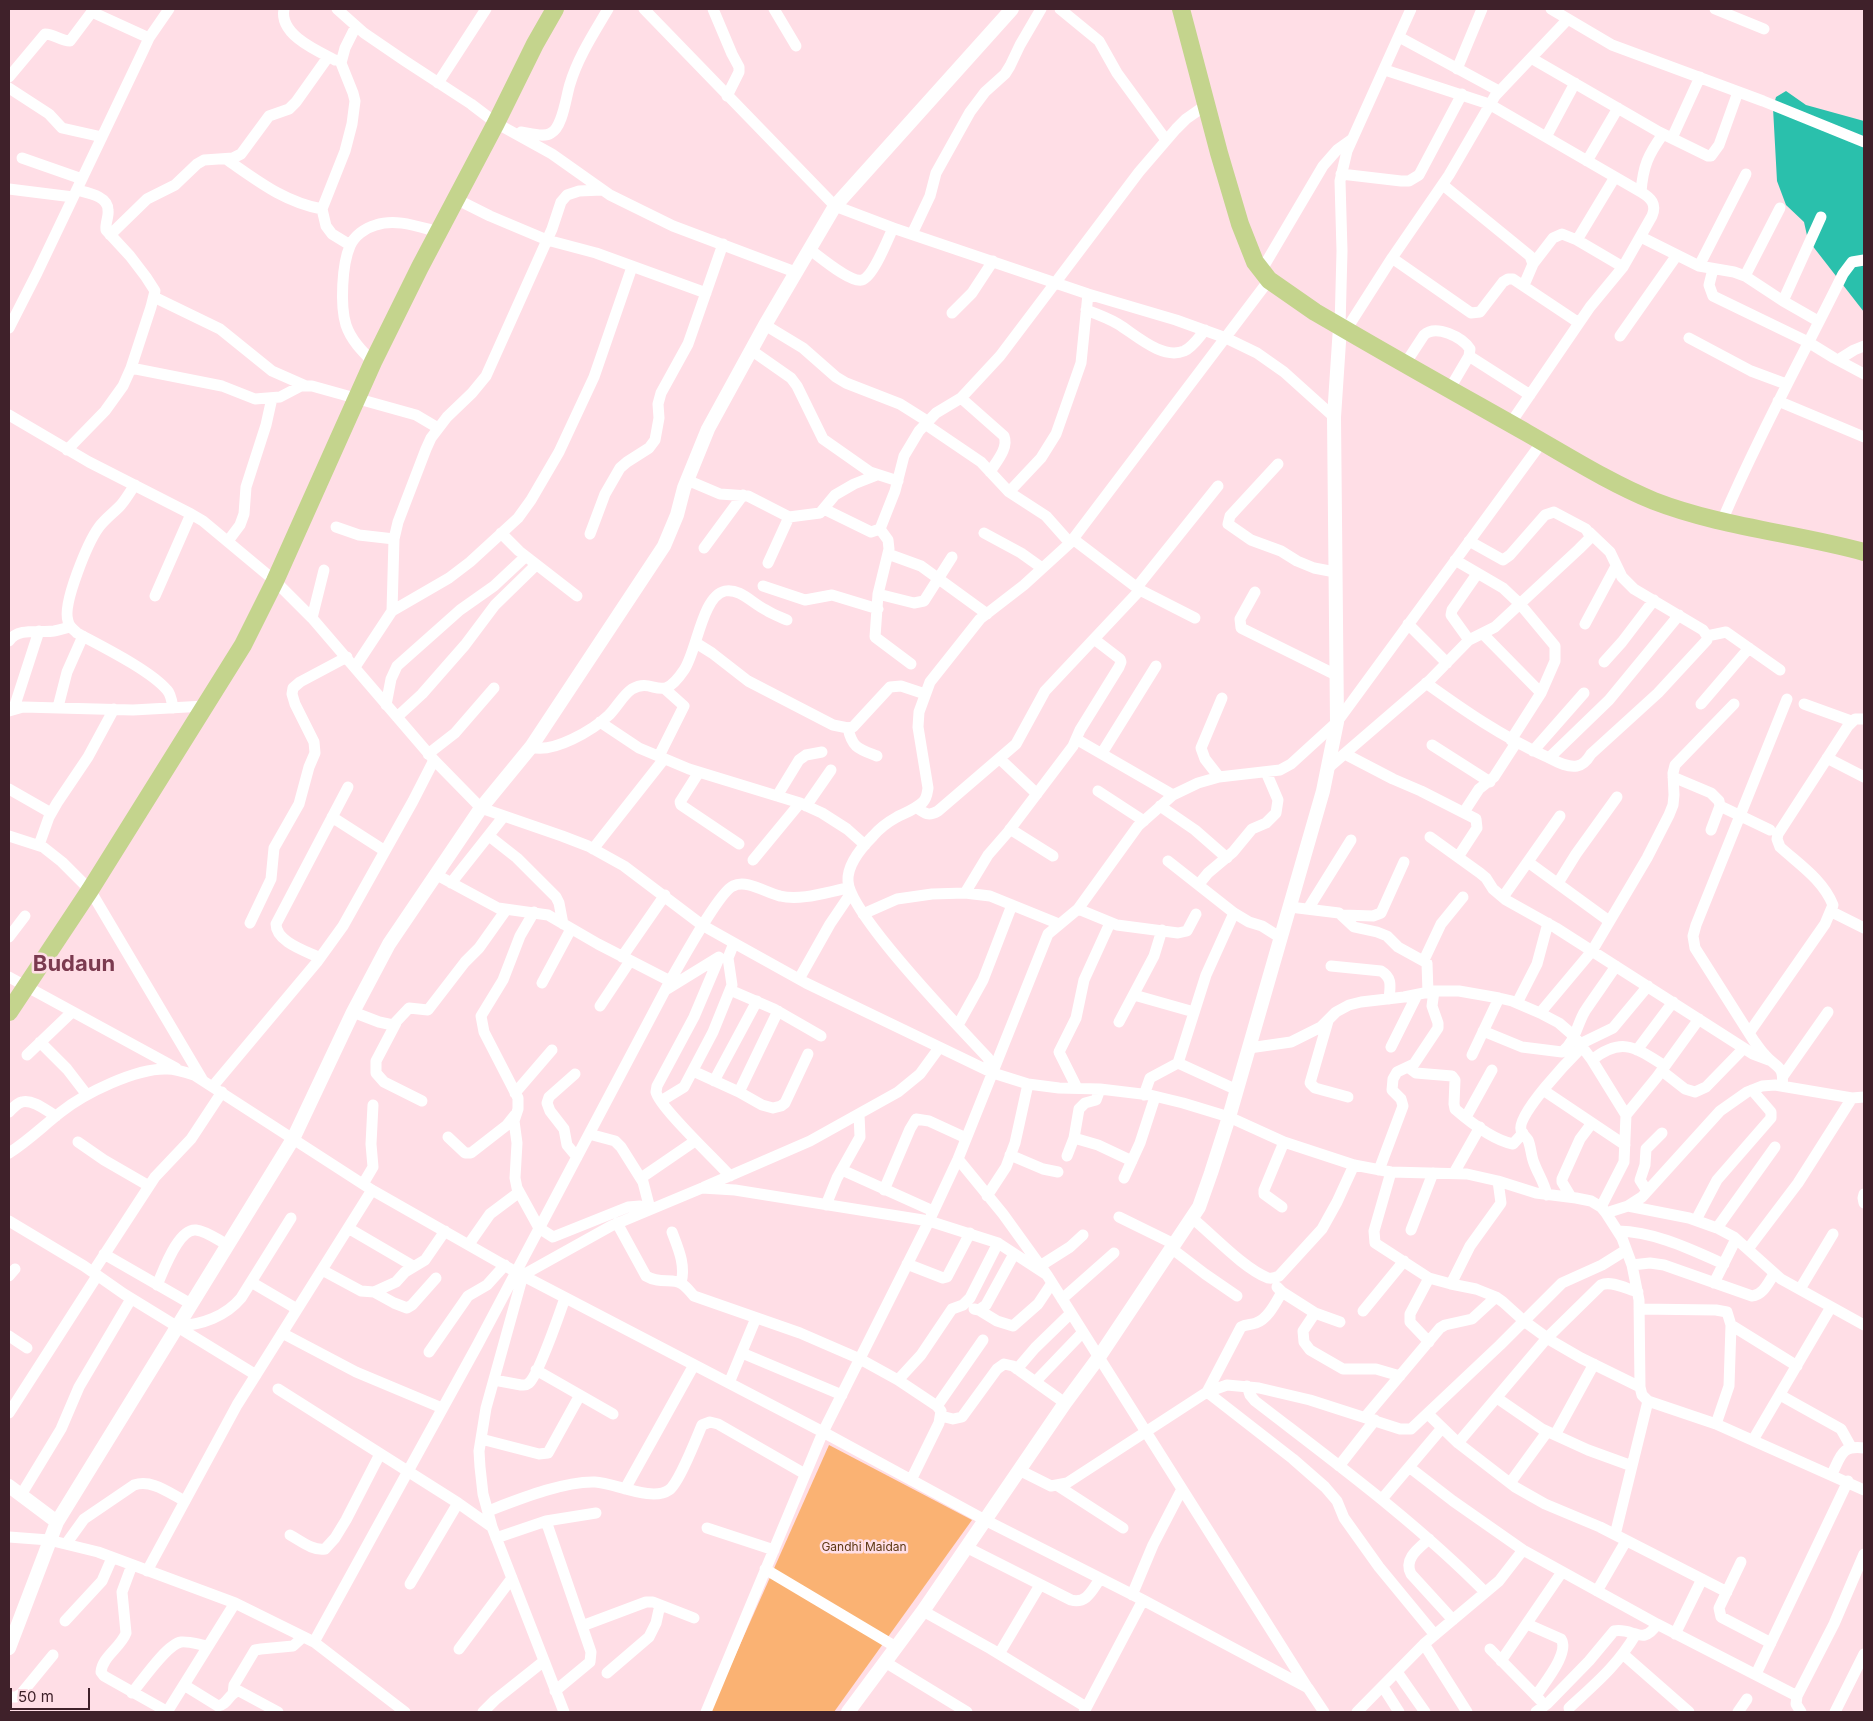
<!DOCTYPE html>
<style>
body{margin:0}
#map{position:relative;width:1873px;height:1721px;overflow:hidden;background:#ffdee6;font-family:Inter,sans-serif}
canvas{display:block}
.frame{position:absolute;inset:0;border:10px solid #3f212a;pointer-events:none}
.scale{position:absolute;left:10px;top:1688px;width:80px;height:22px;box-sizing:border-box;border:2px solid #3f212a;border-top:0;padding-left:6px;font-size:15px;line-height:18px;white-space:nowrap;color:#3f212a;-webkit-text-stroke:4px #ffdee6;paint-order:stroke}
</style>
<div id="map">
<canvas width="1873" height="1721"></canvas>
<div class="frame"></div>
<div class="scale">50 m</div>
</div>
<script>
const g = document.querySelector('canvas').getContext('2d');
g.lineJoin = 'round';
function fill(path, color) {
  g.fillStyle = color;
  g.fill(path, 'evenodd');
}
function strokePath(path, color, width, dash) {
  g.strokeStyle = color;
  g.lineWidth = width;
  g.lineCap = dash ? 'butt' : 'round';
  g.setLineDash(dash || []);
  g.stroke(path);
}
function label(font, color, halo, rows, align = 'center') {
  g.font = font + ' Inter,sans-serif';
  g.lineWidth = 5;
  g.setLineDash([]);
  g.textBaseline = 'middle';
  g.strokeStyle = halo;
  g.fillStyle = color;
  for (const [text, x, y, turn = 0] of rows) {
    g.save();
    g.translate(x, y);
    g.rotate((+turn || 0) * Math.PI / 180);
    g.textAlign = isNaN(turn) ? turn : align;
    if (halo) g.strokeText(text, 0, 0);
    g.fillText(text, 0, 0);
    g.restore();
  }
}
fill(new Path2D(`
 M829,1445L972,1520L834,1712H710Z`), '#fab273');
fill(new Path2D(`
 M1786,91L1806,105L1864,121V312L1808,240L1804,222L1786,205L1777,181L1773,108L1776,97Z`), '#2ac0ac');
strokePath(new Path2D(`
 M284,9C279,34 315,50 335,60
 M337,9L364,33L405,61L471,104L496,123L552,154L610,195L673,226L795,272
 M644,9L835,206L893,228L1088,294L1176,320L1226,338L1257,353L1284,372L1334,417
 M713,9L732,54L739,67V72L727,96
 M774,9L796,46
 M1060,9L1099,41L1117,73L1166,140
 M1551,9L1612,45L1763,101L1864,142
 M1715,9L1764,29
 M92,12L149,38
 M1399,37L1499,91
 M1531,58L1659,132L1708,156H1711L1719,145L1738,92
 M1457,69L1482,9
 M1385,70L1489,104L1641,192C1651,198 1657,204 1652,216L1623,267L1590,307L1510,424
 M9,77L45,34C54,34 61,41 70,41L94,9
 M438,83L486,9
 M9,88L49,114L62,128L102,137
 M521,132C529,133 544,138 551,133C563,127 566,96 570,84C578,57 594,33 608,9
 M1546,137L1575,83
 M1672,138L1700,77
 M22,158L82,179
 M226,159C258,181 284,202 322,209
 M1587,161L1618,108
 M1341,174L1401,181H1409L1419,175L1462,94
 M1443,185L1530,256L1533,264L1524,285
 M9,189L73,197
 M1641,192C1643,166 1648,155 1663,134
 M456,199L490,216L547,240L596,253L706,293
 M912,234L930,196L936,173L970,112L985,92L1005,74L1010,66L1020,45L1041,9
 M110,235L147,199L175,185L197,164L204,160L233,158L241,154L269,116L289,109L296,102L328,57
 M1641,237L1699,266L1734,272L1745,276L1783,301L1818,321
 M1577,240L1615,177
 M350,245L332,234L326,226L322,209L345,151L352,124L355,101L353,93L341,63L345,48L356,26
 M809,249C819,256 850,283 862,280C873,277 888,239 893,228
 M1392,258L1471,313L1480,312L1503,282L1508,279H1513L1579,323
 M1533,264L1553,238L1562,234L1577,240L1623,267
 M1699,266L1746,174
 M1713,269L1709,285L1713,296L1808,342L1834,358L1864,374
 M1261,271L1323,166L1337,150L1351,140
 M1745,276L1780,208
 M1269,280L1070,543L1024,585L980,619L930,682L919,712L918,727L928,788C927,794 927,798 923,802C916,809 905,813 897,817C888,822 879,829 873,836C862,847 847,865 848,881C849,914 961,1029 988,1058L993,1073L1028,1084L1059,1088L1100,1089L1150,1095L1183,1103L1229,1117L1284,1142L1354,1165L1391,1172L1467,1174L1498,1181L1536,1193L1576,1198L1591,1201L1601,1207L1606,1213L1622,1238L1632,1265L1639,1300L1640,1387L1642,1395L1648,1401L1716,1424L1864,1490
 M154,297L220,329L272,371L306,386
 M1783,301L1821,217
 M1086,310C1097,314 1108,318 1118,324C1136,335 1162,360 1184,351C1193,347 1199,337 1205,330
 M952,313L972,293L993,261
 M765,325L803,348L836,377L846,383L900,404L927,421
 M1340,327L1342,251L1340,181L1347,151L1411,9
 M9,328L37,273L143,51L149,38L169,9
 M1346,330L1392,258L1449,175L1495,96L1568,19
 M1620,336L1677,255
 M1689,338L1751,371L1786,384
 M751,350L791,378L797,386L823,439L870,472L898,481
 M1469,356L1530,395
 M1838,360L1854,350L1864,346
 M373,362C362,351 351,340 346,325C340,306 342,264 350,246C354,236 365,228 376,225C396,218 419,227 439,232
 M1405,364L1424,335C1436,324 1462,337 1470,349L1469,356L1449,390
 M131,368L222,386L255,399L280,397L301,386H312L416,415L438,428
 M961,398L1004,436C1009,448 996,462 990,472
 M1778,401L1864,437
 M9,415L89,462L191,514L203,521L275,581L312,618L434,760L481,808L562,836L588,846L624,866L702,925L734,943L806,983L993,1073
 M925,424L981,462L1009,492L1046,516L1070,543
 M67,450L105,411L123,386L131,368L151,307L155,291L146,277L130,256L106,230C105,223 109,217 108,210C108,196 88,193 77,190
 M1278,464L1230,516L1228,524L1251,540L1281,551L1297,561L1314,568L1335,572
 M687,480L720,494L748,496L789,517L820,513L835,495L854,484L877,475
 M135,485C129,493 125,501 119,507C112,514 105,519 99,527C88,542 62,604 68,621C69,627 73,629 77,633C101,646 150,670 167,690C171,694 172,702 173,708
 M1009,492L1041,458L1056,434L1081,363L1088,294
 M824,509L871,532L880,529L895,491L904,456L919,431L936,413L961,398L1000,356L1139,172L1176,129L1186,119L1206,105
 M1722,521C1758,437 1802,357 1843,274L1852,262L1864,260
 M336,527L359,535L394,539
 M880,529L888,540L889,549L878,594L875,637L911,664
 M501,533L519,551L577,596
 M984,533L1021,553L1042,568
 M590,534L605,494L620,468L627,462L649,448L655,440L659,418L658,404L661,393L688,344L723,244
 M1073,539L1140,590L1195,618
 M228,541L240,525L244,514L246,487L266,425L272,398
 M704,548L743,495
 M888,554L921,566L987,614
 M1455,560L1503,588L1520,604L1555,646V661L1541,693L1511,740
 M768,563L789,517
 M763,586L805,600L832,595L878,609
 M1137,587L1218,486
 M1255,592L1240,619L1241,628L1336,675
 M878,594L914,603L924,601L952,557
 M155,596L191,514
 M392,611L394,539L398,522L426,449L431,438L447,417L472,393L486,376L552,229L561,202L567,195L579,191L602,190
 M312,618L324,570
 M1408,624L1447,663
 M1585,624L1616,566
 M1483,634L1541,693
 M1707,636L1726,632L1780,670
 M1469,640L1451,615L1452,610L1477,574
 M9,641C18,627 40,633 54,631C60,630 65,628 70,627
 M696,643L712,653L748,681L833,725L848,728L853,727L890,687L901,686L925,694
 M1604,662L1622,642L1654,600
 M355,667L392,611L449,578L470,562L518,518L531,500L559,452L594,377L632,267
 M1426,683C1465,711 1501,736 1545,756C1554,760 1566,768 1577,766C1584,765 1588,759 1591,754L1658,693L1707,640V636L1703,630L1634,589L1622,577L1610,552L1589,532
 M1701,704L1749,648
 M1804,704L1851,721
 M386,705L391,679L397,666L460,610L494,586L525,557
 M58,707L67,672L83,636
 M14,708L39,631
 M9,711L23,707L133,710L205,706
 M397,717L422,694L465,645L495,605L536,565
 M600,722L639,748L689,769L800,803L822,813L847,829L865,845
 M848,728C852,748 859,749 877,756
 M1076,739L1173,795
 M1432,745L1490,782
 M531,747C553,754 593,730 609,715C617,707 623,695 632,689C655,676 660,706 684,670C697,651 702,596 725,591C740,588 753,604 766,610C772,614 780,617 787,620
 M1533,751L1584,693
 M1102,753L1156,666
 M428,754L455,733L494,688
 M1345,754L1393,779L1421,791L1476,819L1477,828L1458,857
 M659,756L684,706L665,689
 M1549,758L1609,700L1679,615
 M1827,758L1864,777
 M1000,759L1037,794
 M1328,768L1429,681L1469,640L1495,627L1579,549L1589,539L1590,536L1586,529L1554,512L1545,515L1510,555L1503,560L1469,541
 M699,772L680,802L681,805L739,844
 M1219,777L1205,759L1201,748L1222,698
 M1673,777L1711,793L1719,801L1720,806L1711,830
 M9,789L51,813
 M1098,791L1144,821
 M777,796L799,760L806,755L822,752
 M806,806L831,770
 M1160,806L1195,830L1227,858
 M1720,806L1770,830
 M916,807C924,813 928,817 938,811L1016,744L1045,691L1140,590
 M1464,812L1479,789L1494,777L1516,743
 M332,817L385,851
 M1010,829L1053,856
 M9,836L43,847L62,862L90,890L202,1079
 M489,836L517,858L556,897L559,903L563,924
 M1430,837L1480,873L1486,878L1493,889L1506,900L1556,928L1753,1054L1769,1060
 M39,845L49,817L57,803L88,757L114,709
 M593,849L664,759
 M753,860L800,803
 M1168,861L1234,913L1249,922L1262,926L1281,938
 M1528,862L1609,921
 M435,874L498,908L548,915L598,944L670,981
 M451,883L504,816
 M1558,883L1576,854L1617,797
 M1199,884L1208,873L1233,852L1252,829L1266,823L1276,813L1278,800L1266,772
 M965,893L988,855L1008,832L1073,746L1080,730L1119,667L1121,662L1120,659L1094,639
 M1503,897L1560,816
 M1290,907L1339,913L1354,927L1377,932L1387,936L1398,947L1427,963L1428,993
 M1078,909L1117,925L1178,933L1187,931L1196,914
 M1308,909L1351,840
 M534,912L520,936L503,980L481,1016L484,1032L518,1098V1109L514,1121L517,1143L515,1178L517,1188L539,1228L553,1237L628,1207L640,1206L650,1209
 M1832,912L1864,928
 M863,914L897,899L932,894L965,893L990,896L1059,924
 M1343,915L1373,916L1381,913L1404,862
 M250,923L271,879L274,848L299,804L309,767L315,753L314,742L295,704L292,694L293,688L300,682L347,657
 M9,937L25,916
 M622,957L665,895
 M320,958C306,951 276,942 276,924L348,787
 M719,958L694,1017L657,1086L656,1092C659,1107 716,1160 730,1176
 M1424,960L1441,924L1463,897
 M1331,966L1381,971C1393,978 1390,987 1389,999
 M9,977L176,1068
 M799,979L830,924L851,893
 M542,983L571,929
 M667,989L719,957
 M730,990L774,1009L821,1036
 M1134,995L1194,1012
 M1517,1003L1537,964L1548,923
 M600,1006L630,961
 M353,1012L379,1022L393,1025L409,1008L428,1010L465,962L479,948L506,910
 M1540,1013L1592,951L1647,858L1669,815L1673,805L1674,795L1673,773L1675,765L1734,704
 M1328,1021L1310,1083L1315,1088L1348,1097
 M1119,1022L1154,956L1162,930
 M396,1023L376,1061V1073L384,1082L422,1101
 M958,1025L983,980L1012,905
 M1483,1031L1522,1047L1562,1052C1575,1043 1577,1024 1585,1011C1595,996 1606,981 1616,966
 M1749,1033L1825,924L1833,905C1823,880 1800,865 1780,847L1777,839L1778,834L1848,726L1855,719H1864
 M40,1042L67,1069L87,1095
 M1580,1044L1613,1028L1648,986
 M1391,1047L1417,995
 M1249,1048L1291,1042L1321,1027L1336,1012L1349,1005L1361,1002L1404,997L1434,991H1459L1499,998L1512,1001L1540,1013L1559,1023L1574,1036L1592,1060L1626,1115L1624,1162L1601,1207
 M1637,1050L1673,1002
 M27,1055L72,1012
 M1472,1055L1499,998
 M1592,1060C1622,1036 1636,1048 1665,1066
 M1178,1063L1237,1090
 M1408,1067L1416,1073L1452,1076L1455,1080L1454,1104L1455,1109C1470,1122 1493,1140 1513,1144L1523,1133
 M693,1071L739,1092L762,1105L773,1108L781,1106L785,1103L808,1054
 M1662,1071L1685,1089L1695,1092L1706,1087L1744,1048
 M575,1074L549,1097L547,1103L550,1111L564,1129L567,1145L577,1157
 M1783,1076L1828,1012
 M714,1081L757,1001
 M213,1086L317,962L343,926L413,801L434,760
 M1782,1086C1785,1065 1776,1068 1765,1055C1761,1051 1758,1046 1754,1041L1695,948L1693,936L1696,925L1787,699
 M1077,1088L1059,1052L1076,1018L1084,980L1110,923
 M1543,1090L1625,1145
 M739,1092L778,1011
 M515,1093L552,1050
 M1144,1095L1150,1078L1178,1063L1206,975L1234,913
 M661,1101L684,1087L713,1032L732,985L728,958L734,943
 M9,1112C12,1109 17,1103 22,1102C33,1099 47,1111 56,1116
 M1626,1115L1657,1077L1699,1019
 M1466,1117L1492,1070
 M589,1134L615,1141L621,1147L643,1182L650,1209
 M448,1137L465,1153H471L507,1125L515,1115
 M1074,1138L1098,1145L1132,1161
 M78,1142L104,1160L149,1186
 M9,1153C28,1141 43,1126 61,1112C85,1093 136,1068 167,1069C176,1069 185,1072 194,1075L372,1190L516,1272L823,1432L985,1520L1143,1600L1308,1688L1324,1712
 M1010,1155L1043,1169L1058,1172
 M1067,1156L1074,1138L1079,1109L1085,1103L1096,1100L1100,1089
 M958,1159L1003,1214L1047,1275L1307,1687
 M842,1170L933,1211
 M1379,1170L1403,1106L1401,1099L1392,1090L1393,1079L1397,1072L1414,1064L1438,1028V1023L1432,1006L1434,991
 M1391,1172L1374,1231L1375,1243L1429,1278L1451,1284L1476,1289L1496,1297L1503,1302L1524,1321L1550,1340L1581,1358L1640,1387
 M1454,1173L1480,1127
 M641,1178L695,1141
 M1124,1178L1140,1143L1155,1097
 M363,1184L373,1167L371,1144L373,1105
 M704,1187L810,1141L898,1092L920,1074L939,1048
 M884,1190L910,1129L916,1119L929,1121L966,1138
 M1647,1191L1640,1180L1645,1165L1646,1149L1662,1133
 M1864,1194L1863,1198L1864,1203
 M1547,1195C1544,1182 1538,1174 1534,1163C1531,1156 1531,1147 1528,1140C1526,1137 1522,1134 1521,1130C1516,1115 1570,1059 1582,1047
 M987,1196L1006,1167L1015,1143L1028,1084
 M1571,1197L1562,1182V1179L1580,1139L1592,1123
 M826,1205L837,1178L860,1137L859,1114
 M1628,1206L1689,1218L1717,1228L1734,1237L1781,1279L1864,1325
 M1282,1207L1264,1194V1190L1284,1142
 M1606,1213L1628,1206L1642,1197L1720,1111L1747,1092L1762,1086L1775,1085L1852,1098L1864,1097
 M1119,1217L1174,1244
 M1192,1218C1213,1235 1243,1268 1268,1278C1272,1279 1275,1278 1279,1276L1322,1229L1337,1202L1354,1165
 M1696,1220L1717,1180L1771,1118V1112L1752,1090
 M9,1221L84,1266L124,1294L256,1375
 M617,1223L646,1276C661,1285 672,1277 682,1284C687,1287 690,1292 694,1296L800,1333L860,1359L898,1380L937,1406L941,1411L939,1423L911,1480
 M348,1228L413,1266
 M1717,1228L1775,1147
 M1411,1230L1433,1173
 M1618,1231C1656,1232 1690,1249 1724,1264
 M672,1232C678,1248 686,1265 681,1283
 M469,1244L490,1214L518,1193
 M1171,1248L1205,1274L1237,1296
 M1748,1249L1798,1183L1852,1098
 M104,1254L191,1304
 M907,1264L943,1278L947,1277L970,1233
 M1632,1265L1650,1263L1664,1265L1752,1296C1763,1295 1768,1283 1774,1274
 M1040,1266L1070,1247L1083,1235
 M322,1270L361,1291L374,1292L396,1282L405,1272L425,1260L445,1231
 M93,1272L155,1177L191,1139L222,1092
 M9,1276L15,1269
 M251,1282L297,1309
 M1714,1283L1736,1239
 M1451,1284L1470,1246L1501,1203L1498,1181
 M157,1285C163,1272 178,1228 196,1230C206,1231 218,1240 228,1245
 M1277,1287L1282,1292L1315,1313L1340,1322
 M1800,1289L1833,1234
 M374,1292L394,1303L407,1308L412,1305L436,1278
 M1282,1292C1276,1302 1268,1319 1256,1323C1251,1325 1246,1324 1241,1327L1207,1392L1293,1459L1325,1487L1337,1501L1344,1518L1379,1567L1435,1635
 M1062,1299L1114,1253
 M974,1309L979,1310L986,1305L1014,1254
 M1639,1309L1716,1310L1727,1312L1731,1325L1729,1386L1716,1424
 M979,1310L997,1321L1013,1326L1038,1304L1052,1283
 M1363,1311L1404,1261
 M1315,1313L1303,1331L1304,1342L1310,1350L1343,1369H1376L1400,1376
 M1731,1325L1797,1366
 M178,1326C202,1325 226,1316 241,1298L291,1218
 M282,1333L356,1372L442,1408
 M9,1336L27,1348
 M1429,1342L1410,1322V1314L1429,1278
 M429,1352L468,1296L487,1285L505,1265
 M742,1353L842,1395
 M1017,1369L1035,1348L1071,1313
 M536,1370L613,1414
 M494,1380L521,1385C525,1385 525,1386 529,1383C539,1374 559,1315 565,1298
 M898,1380L921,1355L952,1309L963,1305L970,1298L998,1243
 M1036,1381L1083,1332
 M729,1383L756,1318
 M1247,1386L1250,1395L1255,1401C1334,1462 1415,1521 1485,1592
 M278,1389L458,1503L492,1527
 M1780,1395L1841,1429L1851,1447
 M1497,1398L1542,1429L1588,1450L1632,1466
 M937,1406L983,1340
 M9,1413L97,1276
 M1428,1414L1458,1443L1515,1487L1545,1504L1600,1527L1727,1592
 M941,1416L953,1419L962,1417L997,1369L1004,1364L1013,1366L1065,1403
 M1366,1416L1440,1328L1445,1325L1472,1319L1496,1297
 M1555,1435L1594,1364
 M481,1439L539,1454L548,1453L580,1395
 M1753,1440L1831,1307
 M1458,1443L1547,1338L1601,1285C1611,1280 1627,1289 1638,1292
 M1339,1466L1375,1420
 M1409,1467L1453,1501L1523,1550L1657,1624L1797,1696
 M1019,1470L1051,1486L1067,1483L1207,1392L1227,1385L1259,1388L1310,1400L1400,1429H1411L1500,1345L1562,1283L1602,1265L1626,1250
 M1832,1474C1841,1456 1841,1445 1864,1448
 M1510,1483L1547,1432
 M1058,1486L1123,1528
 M625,1489L694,1365
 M21,1495L61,1429L79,1387L131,1299
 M1382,1499L1442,1428
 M488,1511C517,1500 563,1481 595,1482C615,1483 652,1502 669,1490C679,1483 696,1439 702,1425L710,1422L718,1424L805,1474
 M546,1521L591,1652L590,1662L555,1691
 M707,1528L774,1550
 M290,1535C301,1541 313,1551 325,1549L335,1538L346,1520L380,1454
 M1615,1535L1648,1401
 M9,1537L49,1540L98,1552L235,1603L314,1642L405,1712
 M496,1538L546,1521L596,1513
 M1429,1539C1419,1548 1403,1559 1411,1574L1453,1620
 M66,1544L84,1519L134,1485C152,1479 169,1493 185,1501
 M966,1547L1071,1600C1087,1604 1092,1590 1100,1579
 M1741,1562L1719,1608L1721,1617L1771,1643
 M132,1565L122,1592L126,1633C121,1647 102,1657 101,1672L104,1676L168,1712
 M765,1569L896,1647
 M147,1571L237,1405L372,1190
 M410,1584L458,1503
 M1597,1591L1626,1541
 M1132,1595L1153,1545L1182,1489
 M923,1611L991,1649L1086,1707
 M65,1621L102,1581L112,1558
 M1527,1624L1561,1639C1570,1653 1544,1683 1536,1696
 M582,1626L646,1602H653L694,1618
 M1675,1634L1702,1579
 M314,1642L478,1344L670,981C680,964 719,892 733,886C747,879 766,893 780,896C801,901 827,892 848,888
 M1424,1644L1467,1712
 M459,1649L512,1578
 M1490,1649L1540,1700
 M999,1654L1040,1585
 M1624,1655L1689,1712
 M1501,1661L1562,1572
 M885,1662L967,1712
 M1397,1672L1425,1712
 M607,1673L649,1637L656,1623L660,1605
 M1756,1674L1848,1481
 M184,1685L218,1706C228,1705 229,1692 239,1691L278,1712
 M1383,1687L1399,1712
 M132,1693C142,1681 167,1644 181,1642C189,1641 200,1645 208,1646
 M233,1694L234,1685L255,1650L261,1649L293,1646L303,1637
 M9,1697H16L21,1694L53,1655
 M1569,1708C1596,1683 1617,1666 1636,1634
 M167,1712L235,1603
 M483,1712L495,1700L544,1661
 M564,1712L492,1527L483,1494L480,1467L479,1451L486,1408L523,1275L611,1226L702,1188L735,1190L929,1221L998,1243L1047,1275
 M706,1712L823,1432L929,1221L958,1159L1048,934L1078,909L1138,826L1173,795L1198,783L1219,777L1280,770L1291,764L1337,722L1542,442
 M1084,1712L1143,1600
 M1357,1712L1424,1644L1499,1581L1523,1550
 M1536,1712L1548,1703L1589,1661L1614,1631C1633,1627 1643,1647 1657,1624
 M1738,1712L1747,1699
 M1801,1712L1796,1704L1797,1696L1834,1624L1864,1554
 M1835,1712L1864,1654`), '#fff', 11);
strokePath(new Path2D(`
 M9,1486L57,1522
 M9,1648L57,1522L293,1139L353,1012L389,944L481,808L531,747L664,546L677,515L684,488L708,429L765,325L835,206L1012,9
 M848,1712L923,1611L1065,1403L1099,1357L1199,1207L1211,1173L1229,1117L1323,791L1337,722L1334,417L1340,327`), '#fff', 14);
strokePath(new Path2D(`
 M1181,9L1219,153L1240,224L1255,262L1269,280L1315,312L1346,330C1406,365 1467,399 1527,433C1569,457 1610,483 1654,501C1721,527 1795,533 1864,552
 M9,1012L90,890L243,645L275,581L373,362L420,267L496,123L535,44L555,9`), '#c4d48d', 18);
label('12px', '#5c3712', '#ffdee6', [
 ["Gandhi Maidan",864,1547]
]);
label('bold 22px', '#7b3a4f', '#ffdee6', [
 ["Budaun",74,964]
]);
</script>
